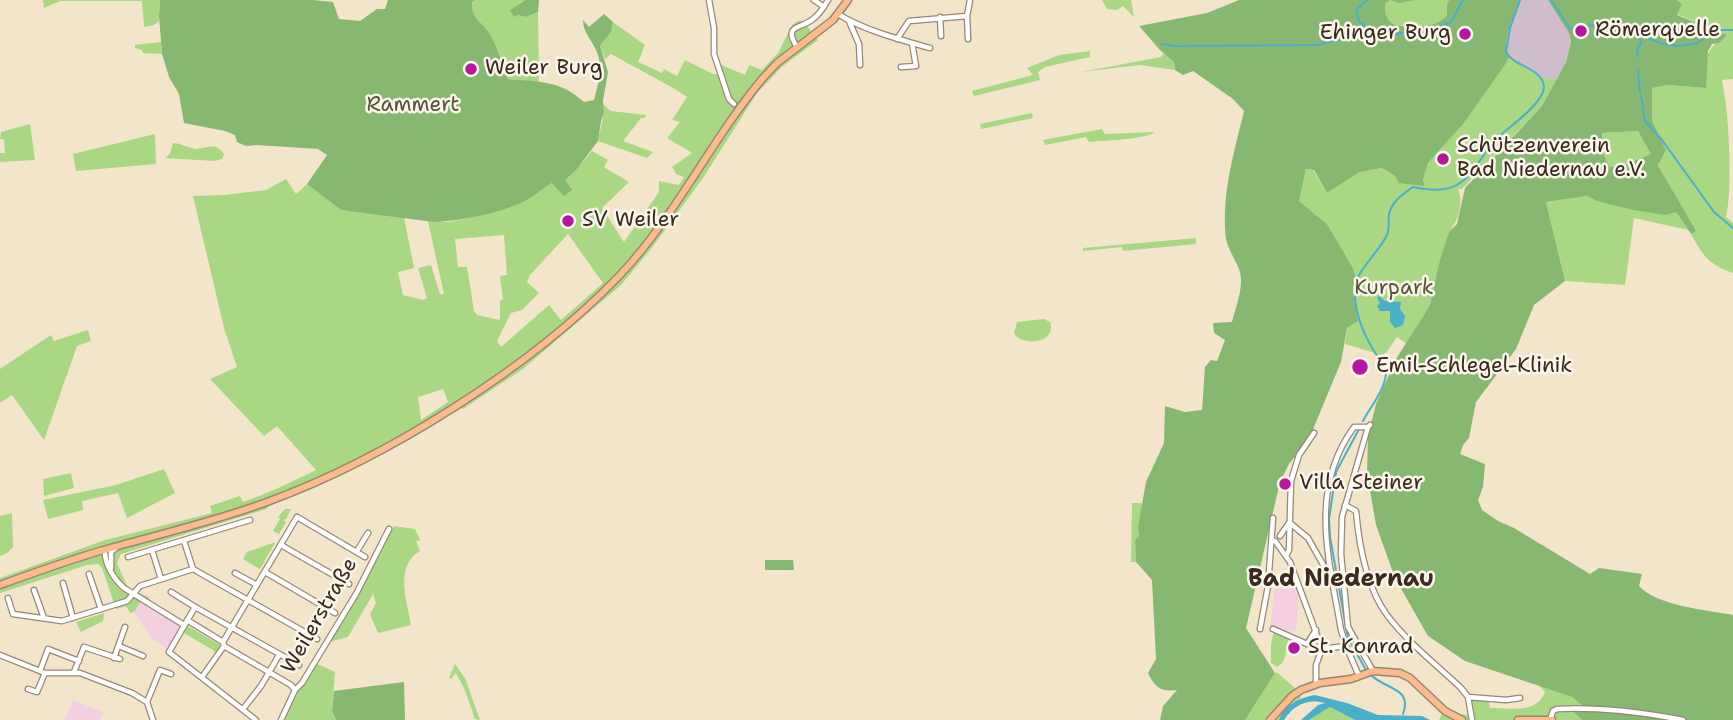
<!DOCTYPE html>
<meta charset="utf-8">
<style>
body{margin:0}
canvas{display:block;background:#f2e5ca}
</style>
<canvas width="1733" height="720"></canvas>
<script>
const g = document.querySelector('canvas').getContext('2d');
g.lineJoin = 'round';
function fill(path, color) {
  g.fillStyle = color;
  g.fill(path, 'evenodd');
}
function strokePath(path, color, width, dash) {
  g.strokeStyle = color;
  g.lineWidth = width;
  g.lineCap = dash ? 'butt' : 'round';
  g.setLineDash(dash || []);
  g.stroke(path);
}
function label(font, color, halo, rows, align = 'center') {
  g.font = font + ' "Shantell Sans",sans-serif';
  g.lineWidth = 5;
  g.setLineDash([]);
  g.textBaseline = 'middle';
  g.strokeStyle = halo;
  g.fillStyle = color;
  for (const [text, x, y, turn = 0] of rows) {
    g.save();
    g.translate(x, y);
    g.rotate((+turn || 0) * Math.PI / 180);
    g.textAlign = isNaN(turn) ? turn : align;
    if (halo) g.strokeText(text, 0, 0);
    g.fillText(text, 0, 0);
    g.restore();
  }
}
fill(new Path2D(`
 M1280,580H1287L1290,585L1295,584L1299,593L1296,632L1288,630L1283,632L1270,627L1275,585Z
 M140,602L179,624V630L168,650L151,638L134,612Z
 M73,700L103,712L100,720H65Z`), '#f3cfdf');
fill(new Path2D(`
 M1520,0H1548L1569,32L1571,42L1566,62L1557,79L1539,77L1515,62L1506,52L1510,28Z`), '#cfbdce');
fill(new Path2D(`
 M43,0H160L159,21L154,25L144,27L142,1H60L44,8Z
 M475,0H525L519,3L518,15L526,17L538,12L539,82L508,79C503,65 498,49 491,36C483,21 472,21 472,2Z
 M1102,0H1131L1134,17L1123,6L1117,10L1107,9Z
 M1390,0H1449L1447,5V15C1437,27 1424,26 1410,26C1393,27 1383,23 1385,4Z
 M1677,0H1733V79L1722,80C1729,113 1733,188 1726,217L1733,223V273C1708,264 1704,257 1691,234L1695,231L1658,164L1666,150L1652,122V88L1668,85L1706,88C1707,61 1701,51 1727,35L1677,14L1682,4Z
 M798,21H803L818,40L783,66L757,93L703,178L651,249L621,285L523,369L463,409L458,407L325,482L271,504L266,509L121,554L117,563L128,588L150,598L140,602L134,612L130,613L126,606L116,609L102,568L98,564L87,565L0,593V578L105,540L212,513L210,506L240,496L243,502C268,493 292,482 316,470L277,426L264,436L210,379L237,367L224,328L193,196L224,195L266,190L286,179L296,194L307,184L341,210L404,217L414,268L398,272L403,295L423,300L427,298L418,268L431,265L440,294H444L428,221L449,222L465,219L523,201L552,183L564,180L577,169L592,151L608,160L604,167L629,182L602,208L624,242L659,192V181L679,185L684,177L676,174L672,167L692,153L667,138L680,122L672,120L687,97L675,89L611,54L605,59L600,46L611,32L613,22L645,45L638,62L662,73L664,69L677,76L685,60L713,74L720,75L717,63L745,75L749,65L762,70L778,53L792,25ZM568,234L603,283L561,320L549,305L501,347L497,341L511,313L522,310L539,293L527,282L530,275ZM504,235L507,275L500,276L503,299L500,301V320L477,315L474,311L467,267H458L455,239ZM443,389L448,402L421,420L418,397Z
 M161,42L162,54L143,53L142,50L135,48V45Z
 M1090,51V57L1045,67L1038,72L1040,80L974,96L972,91L1033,75L1027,68L1059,55Z
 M1164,53L1174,62L1175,70L1140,65L1081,72L1161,57Z
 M1509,57L1540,77L1557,79L1542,106L1462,189H1458C1464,202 1458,222 1449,232L1430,305L1406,343L1397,337L1386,353L1381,355L1345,344L1347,328L1358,321L1353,292L1356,278L1353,268L1327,224L1299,201L1306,169L1313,170L1327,193L1360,172L1382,168L1395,176L1425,185L1423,180L1428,163L1464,123Z
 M603,104L611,111L646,115L645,118H641L623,141L653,152L647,158L598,141C600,129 605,116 603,104Z
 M1032,113L1033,118L981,129L980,124Z
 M30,124L35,160L0,162V153H5L4,139H0L1,132Z
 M1102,129L1105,134L1155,132C1143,140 1105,140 1089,142L1086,137L1045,145L1043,140Z
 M1638,131L1652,154L1617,168L1609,166L1603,153L1602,133Z
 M155,134L156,164L76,171L73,154Z
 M173,143C181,143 190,149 197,149C209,148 215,142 224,154L222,159L215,161L165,158L170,154Z
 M1587,196L1597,201L1676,212L1688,230L1634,218L1625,285L1565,281L1546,202Z
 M1196,238V244L1123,251L1122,247L1083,251V248Z
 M1044,319L1050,322C1057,345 1020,346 1014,333L1017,322Z
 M88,330L91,341L77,346L44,440L12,395L0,403V369L51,335L54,341Z
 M164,469L175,493L127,518L118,493L82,501L83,510L48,519L43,500L116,485Z
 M71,473L74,488L44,496L43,479Z
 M1132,503H1142L1139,536L1135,540L1136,562H1131Z
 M285,509H291L286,519L283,520L286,522L279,534L273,531L280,519L278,517Z
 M12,513L13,547L7,553L0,556V516Z
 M394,526L415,529L420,540L416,541L420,551C394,566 407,601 411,625L378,633L370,614L376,603L373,594L348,637L329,642L361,590Z
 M273,543H275L260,569L243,559L247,552Z
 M104,613L103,621L81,632L76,622Z
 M188,626L220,645L216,652L184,633Z
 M1274,631L1289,638C1285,648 1288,661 1277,667L1271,663V644Z
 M313,662L335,672L332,711L336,720H283L297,695L295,690Z
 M455,664L465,678L480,720L475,719L464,688L456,673L451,679L449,678Z
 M1275,673H1278L1297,690L1301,698L1288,706L1279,720H1245Z
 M1539,685C1555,691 1577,695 1587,710L1575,712L1582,720H1439L1443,712L1445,711L1472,716L1468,697L1488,698L1490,708C1509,708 1537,714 1545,692Z
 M1330,707L1355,720H1309Z`), '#aad784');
fill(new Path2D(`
 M160,0H313L333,2L339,19L360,21L377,9H385L388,0H475L472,2C472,21 483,21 491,36C498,49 503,65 508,79C539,82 560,80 584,102L594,100C598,84 604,67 596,50C591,39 583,32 583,20L589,27L604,14L613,22L611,32L600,46L608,72L603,101L604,113L601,121L598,141L577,169L565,180L572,190L564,196L552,183C542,189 533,197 523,202C499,213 461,221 434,222L341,210L307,184L327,155L318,149L257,145L246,146L237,142L235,135L225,131L184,123L179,94L169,77L162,54L159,16Z
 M525,0H539L538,12L526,17L518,15L514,17L510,10Z
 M1239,0H1415L1399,3L1390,0L1385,4C1384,23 1394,27 1410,26C1424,26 1437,27 1447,15V5L1449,0H1520C1514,16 1501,41 1509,57L1506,63L1464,123L1428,163L1423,180L1425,186L1399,183L1395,176L1382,168L1360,172L1327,193L1314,170L1306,169L1299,201L1327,224L1353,268L1356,278L1353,292L1358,321L1347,328L1341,362L1309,439L1289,464L1280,482L1246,628L1275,673L1245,720H1160L1163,706L1177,690C1161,692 1155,688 1148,673L1156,659L1152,580L1136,562L1135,540L1139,536L1138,527L1146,482L1164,443L1165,406L1185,412L1202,410L1205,367L1211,360L1217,361L1225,340L1214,333L1213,323L1232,322C1236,306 1245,285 1239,269C1235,259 1228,249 1226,239C1221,195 1234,153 1244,111L1233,99L1193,71L1183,75L1175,70L1174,62L1160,50L1139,26L1207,13Z
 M1548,0H1677L1682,4L1677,15L1727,35L1719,43L1712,44L1708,51L1706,88L1668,85L1652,88V121L1666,150L1658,165L1696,231L1691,234L1676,212L1666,215L1633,210L1597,201L1587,196L1546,202L1565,281L1534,305L1516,349L1476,402L1469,438L1463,445L1460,454L1485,464L1483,487L1478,500L1482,510L1498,521L1514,528L1590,574L1599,568L1642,574L1639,586C1657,606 1707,610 1733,615V720H1582L1574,712L1586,710V708L1572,697L1465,661L1428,636L1395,578L1376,525L1367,473L1368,436L1376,404L1396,359L1430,305L1440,260L1449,232L1457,224L1465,188L1542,106L1566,62L1571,42L1569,33ZM1638,131L1651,154L1618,168L1609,166L1603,153L1602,133Z
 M765,560H793L794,570H765Z
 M404,682L405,720H336L332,711L334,691Z`), '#87b872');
fill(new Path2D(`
 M1379,296L1385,301L1401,302L1400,309L1405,316L1403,325L1395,328L1390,322V311H1380L1377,306L1380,303L1377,298Z
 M1315,695L1347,703L1378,715L1422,716L1430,720H1355L1330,707L1309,720H1301L1318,705L1325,703C1308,698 1293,705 1284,720H1279C1285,704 1299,698 1315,695Z`), '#4aafc9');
strokePath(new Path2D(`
 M1367,0L1356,10L1359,21C1377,38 1390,36 1412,31C1427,28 1435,30 1451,22L1463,0
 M1551,0L1570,29L1600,24L1637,34L1660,43L1678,46L1697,43L1718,30H1733
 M1638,35L1641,43L1637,50L1638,56
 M1162,44L1176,46L1317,45L1375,31
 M1638,71L1640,92
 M1641,96L1645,121L1662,140L1714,212L1733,228
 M1363,421C1370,407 1384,392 1386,374C1387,366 1378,358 1374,351C1363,333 1354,312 1355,290C1356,269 1378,254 1387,235C1390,228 1388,221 1389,214C1392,201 1403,194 1413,187C1427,190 1448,192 1460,183C1477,172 1483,151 1497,138C1509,127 1544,103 1544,87C1543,68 1514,67 1506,52L1510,28L1520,0
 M1358,431L1336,472L1329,519L1330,537L1348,638L1366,670
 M1370,674C1385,690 1413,687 1403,714`), '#4aafc9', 2);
const minor = new Path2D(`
 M709,0L714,28V54L729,99L734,104
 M814,0L824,7
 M838,14C863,30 902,40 930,48
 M967,16L968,39
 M940,17L941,36
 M849,21L859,44L860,65
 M897,39L909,21L967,16L970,0
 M797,47C782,24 802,29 813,19C820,14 824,7 828,0
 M901,67L916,66L912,43
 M1368,427L1342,517L1341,554L1348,627L1373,671
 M1345,505L1356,511C1359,545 1367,588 1387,615C1408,643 1437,665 1461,688L1468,697L1472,720
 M1290,523L1308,538L1325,568L1331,571
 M1280,536L1289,523
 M1272,540L1275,541L1290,562L1322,649
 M184,541L193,569
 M281,545L349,584
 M105,550C104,564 114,579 124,588L184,625
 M152,550L161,579
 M357,551L368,533
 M1286,556L1289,550L1291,481L1299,455L1314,433
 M128,557L250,520
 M111,568V552L116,548
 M193,569L317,639
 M265,572L335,613
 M235,573L257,585
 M89,574L101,609
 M63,583L73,618
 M34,590L44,618
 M171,592L195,607
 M8,598L13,614L62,621L127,601L140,586L193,569
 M187,620L223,642
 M1260,629L1268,586L1273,518
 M1273,629L1307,644L1316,630
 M119,646L143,656
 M224,646L223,642L297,517L365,557
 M224,646L291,685L295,690
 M1322,649L1346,646
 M0,655L45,673H80L132,693L147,702L153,720
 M114,658L125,627
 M40,671L48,649L79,661
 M74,672L84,647L120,659
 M1359,676L1346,646L1341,630C1329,559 1308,490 1354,427H1368L1370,425
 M202,677L224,646
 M1316,684V665L1322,649
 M28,689L37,692L45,673
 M1468,697L1506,700L1520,698
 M147,702L160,670L171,674
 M243,709L261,686L279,655
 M256,720L169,652L195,607L299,665
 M281,720L295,690L302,683L356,594L389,529
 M1550,720L1553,711L1557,709C1600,707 1641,712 1683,720`);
const major = new Path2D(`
 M0,585C33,573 66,561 100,551C156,535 213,522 267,502C387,458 532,367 620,275C676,216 711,140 763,78L777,63L833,20L848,0
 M1270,720L1292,696L1301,690L1320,683L1351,679L1373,671L1400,673L1410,678L1445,711L1462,720
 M1518,720H1552`);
strokePath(minor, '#968874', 7);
strokePath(major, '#968874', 9);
strokePath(minor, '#fff', 4.5);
strokePath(major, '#fbbb8d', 6);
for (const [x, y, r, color] of [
 [1581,31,7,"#b5179e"],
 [1465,34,7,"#b5179e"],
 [471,69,7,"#b5179e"],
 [1443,159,7,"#b5179e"],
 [568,221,7,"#b5179e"],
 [1360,367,9,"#b5179e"],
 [1285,484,7,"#b5179e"],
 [1294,648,7,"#b5179e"]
]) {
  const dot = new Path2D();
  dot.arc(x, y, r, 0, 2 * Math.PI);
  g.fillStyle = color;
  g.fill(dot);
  strokePath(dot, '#fbf7ec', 2.5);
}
label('21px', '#3b2a1e', '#fbf7ec', [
 ["Römerquelle",1595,31],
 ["Ehinger Burg",1451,34,"right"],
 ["Weiler Burg",485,69],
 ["Schützenverein",1457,147],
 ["Bad Niedernau e.V.",1457,171],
 ["SV Weiler",582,221],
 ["Emil-Schlegel-Klinik",1376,367],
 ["Villa Steiner",1299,484],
 ["St. Konrad",1308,648]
], 'left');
label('21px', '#575538', '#fbf7ec', [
 ["Rammert",413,106],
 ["Kurpark",1394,289]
]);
label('21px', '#3b2a1e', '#fbf7ec', [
 ["Weilerstraße",320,616,-60]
]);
label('bold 24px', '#3b2a1e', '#fbf7ec', [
 ["Bad Niedernau",1341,580]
]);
</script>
